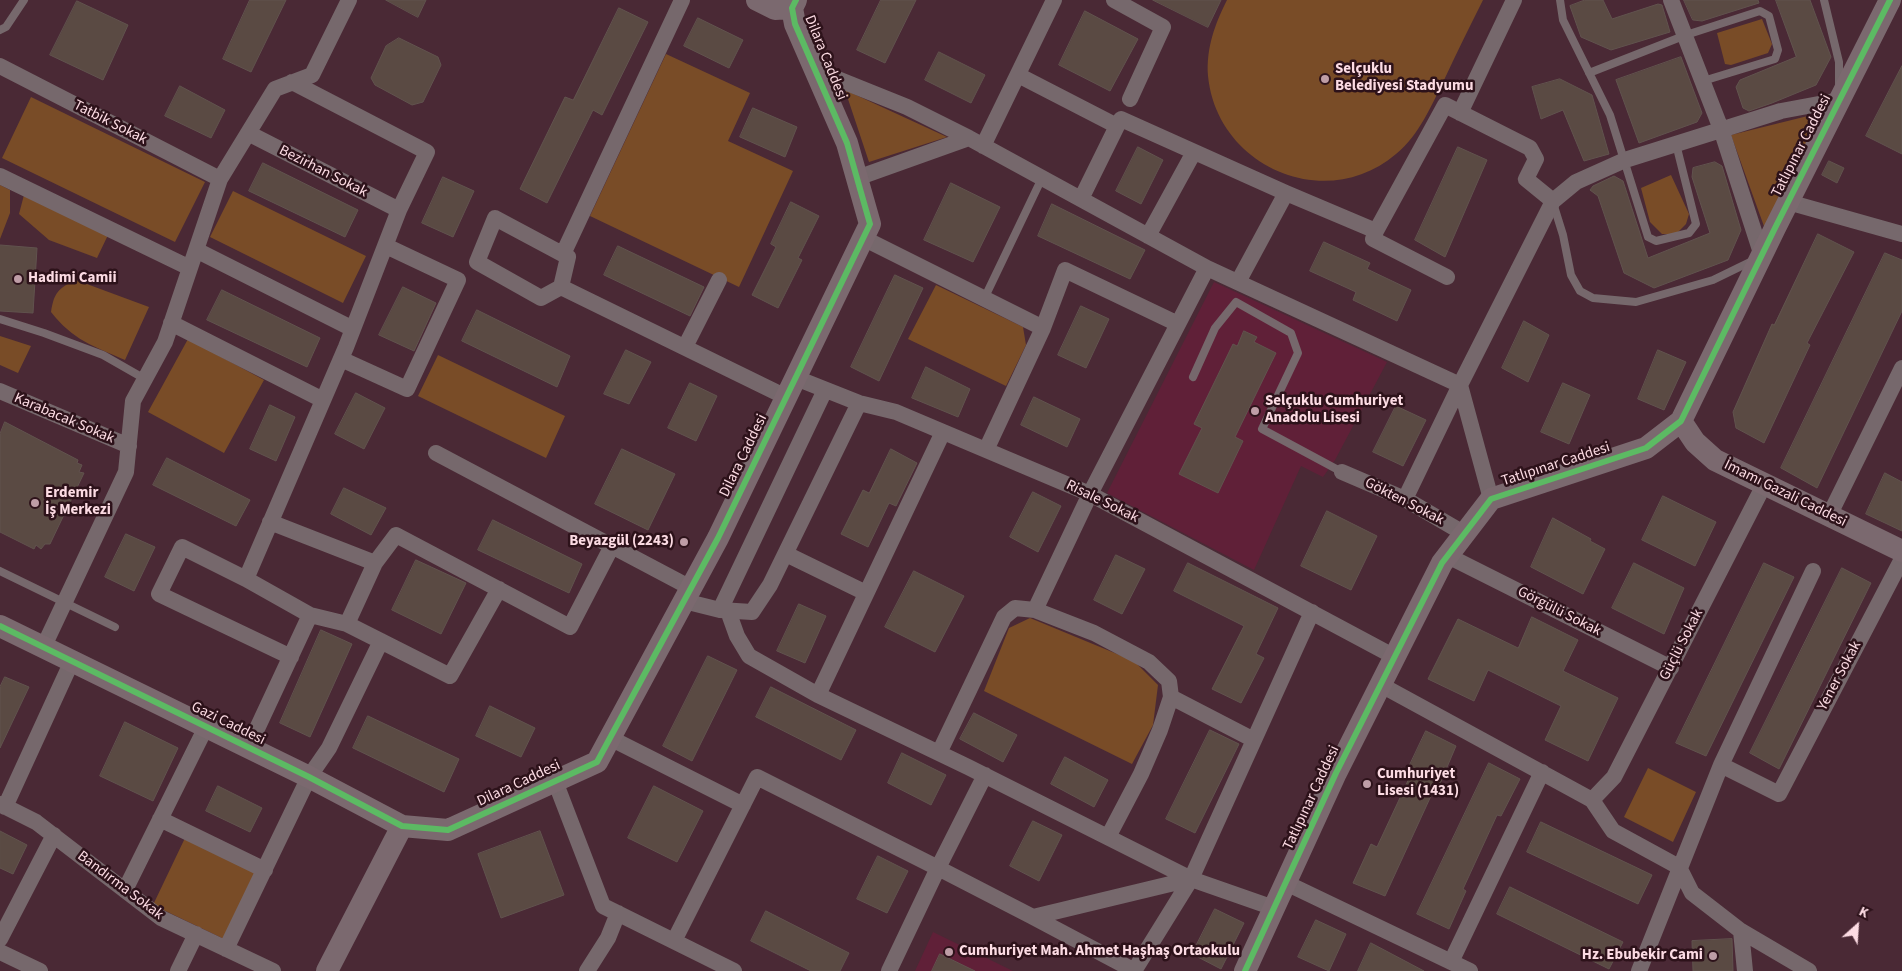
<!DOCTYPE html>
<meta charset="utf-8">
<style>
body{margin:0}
#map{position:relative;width:1902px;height:971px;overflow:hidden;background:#4a2935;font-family:"Source Sans 3",sans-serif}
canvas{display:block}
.north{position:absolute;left:1832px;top:901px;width:50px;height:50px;-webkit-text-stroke:4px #2d121a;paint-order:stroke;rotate:26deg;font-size:14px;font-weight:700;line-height:20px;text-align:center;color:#fcdbe3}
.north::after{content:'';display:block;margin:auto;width:18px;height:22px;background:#fcdbe3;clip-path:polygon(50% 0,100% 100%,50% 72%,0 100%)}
</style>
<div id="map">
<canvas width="1902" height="971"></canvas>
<div class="north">K</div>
</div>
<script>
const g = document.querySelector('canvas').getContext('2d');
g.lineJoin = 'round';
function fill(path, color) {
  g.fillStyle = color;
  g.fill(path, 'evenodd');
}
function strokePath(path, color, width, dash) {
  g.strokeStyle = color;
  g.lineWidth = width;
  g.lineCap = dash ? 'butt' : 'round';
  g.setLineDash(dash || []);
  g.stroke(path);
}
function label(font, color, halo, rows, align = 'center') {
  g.font = font + ' "Source Sans 3",sans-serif';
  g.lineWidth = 5;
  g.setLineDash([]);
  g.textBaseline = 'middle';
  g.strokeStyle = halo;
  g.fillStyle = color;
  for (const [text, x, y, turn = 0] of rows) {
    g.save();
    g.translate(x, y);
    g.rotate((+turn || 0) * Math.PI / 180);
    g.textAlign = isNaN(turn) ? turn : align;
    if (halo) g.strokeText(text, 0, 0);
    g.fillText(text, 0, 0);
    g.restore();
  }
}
fill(new Path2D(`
 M1214,282L1387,362L1335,460L1323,477L1301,466L1254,570L1107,493Z
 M933,932L1013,971H915Z`), '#602038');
fill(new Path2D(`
 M1227,0H1483C1470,26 1457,52 1445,78C1431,106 1420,134 1396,154C1326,214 1217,167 1208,76C1206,48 1215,24 1227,0Z
 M1762,19L1772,44L1768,53L1731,65L1725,64L1717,33Z
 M666,54L750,93L728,141L793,171L739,287L590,216Z
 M845,90L947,137L869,162Z
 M31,97L205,182L175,242L2,158Z
 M1824,112L1765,229L1731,135Z
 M1671,175L1689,214L1686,224L1676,234H1662L1650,222L1641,188Z
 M0,185L10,190V213L0,239Z
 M233,191L366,256L343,303L210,237Z
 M24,195L108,235L97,258L49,240L19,214Z
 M76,280L149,307L125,360C93,346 73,340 51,312C54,293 58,288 76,280Z
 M936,285L1023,327L1026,345L1006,386L908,339Z
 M0,336L31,346L18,373L0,365Z
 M188,339L264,380L224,453L148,412Z
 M438,355L565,416L546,458L418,396Z
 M1030,618L1134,661L1158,685L1153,725L1132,764L984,691L1009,628Z
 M1648,768L1696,792L1673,842L1624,817Z
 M185,838L255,873L224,939L153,905Z`), '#794c27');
const building = new Path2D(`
 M250,0H286L251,72L223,59Z
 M386,0H426L418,17Z
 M881,0H916L885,63L857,50Z
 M1153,0H1221L1208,27Z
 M1585,0H1603L1612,19L1658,4L1662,5L1670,32L1611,50L1581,37L1570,6Z
 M1684,0H1758L1759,3L1702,21L1693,20Z
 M1776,0H1810L1831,57L1816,85L1772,103L1749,111L1743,108L1736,87L1740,80L1796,57Z
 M77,1L128,25L103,80L50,55Z
 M619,8L648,22L602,115L593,110L547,203L520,189L565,97L573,100Z
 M1085,11L1138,39L1110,91L1059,65Z
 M698,18L743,40L729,68L684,46Z
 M399,38L438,57L441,65L423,102L412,105L375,85L371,78L386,46Z
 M939,52L985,75L971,103L925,80Z
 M1681,57L1702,113L1697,122L1639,143L1616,80Z
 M1902,66V154L1866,136Z
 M1560,79L1592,95L1609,154L1584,161L1563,110L1541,119L1532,87Z
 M180,86L225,110L211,138L165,116Z
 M753,108L797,127L785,157L740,137Z
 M1138,147L1163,160L1141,204L1116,191Z
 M1458,147L1487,160L1445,257L1415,240Z
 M1829,161L1844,168L1837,183L1822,175Z
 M1715,162L1722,166L1741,230L1728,260L1654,288L1624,273L1598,196L1590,190L1593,186L1614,176L1623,181L1648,258L1710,233L1692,177L1693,168Z
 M263,163L358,210L345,237L249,191Z
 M443,177L474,191L453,237L422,223Z
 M951,183L1000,207L973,262L924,240Z
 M791,202L819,216L798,258L802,260L778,308L752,295L776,247L771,244Z
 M1052,204L1145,250L1130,279L1038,236Z
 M1818,234L1854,252L1807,343L1810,345L1764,443L1736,428L1733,412L1772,324L1774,325Z
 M1324,242L1370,263L1367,269L1411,290L1397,321L1353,300L1356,292L1310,271Z
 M0,245L37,248L33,313L0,311Z
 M618,246L704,287L690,316L604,275Z
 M1885,253L1902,260V311L1817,488L1781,468Z
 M895,275L923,288L879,381L851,367Z
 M403,287L436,303L414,351L379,335Z
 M222,290L320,338L307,367L207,320Z
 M1081,306L1109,319L1086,368L1058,355Z
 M477,310L570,356L557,387L462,341Z
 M1524,321L1549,335L1528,382L1502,368Z
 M1244,331L1257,337L1254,342L1276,353L1235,437L1243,441L1218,493L1179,474L1202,428L1194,424L1233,344L1237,346Z
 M626,350L651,362L629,404L604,394Z
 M1658,350L1686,362L1664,410L1638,399Z
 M926,367L970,389L958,417L912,398Z
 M690,383L717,396L696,441L668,428Z
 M1563,383L1590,395L1569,444L1541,432Z
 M356,393L385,408L364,449L335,434Z
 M1034,397L1080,419L1067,447L1021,425Z
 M270,405L295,417L276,461L250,449Z
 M1396,406L1426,420L1403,466L1373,452Z
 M5,422L78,460L77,463L82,465L79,472L84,473L50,544H45L41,549L36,545L34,549L0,532V434Z
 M622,449L675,474L648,530L595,504Z
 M891,449L917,463L896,506L889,503L868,547L841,534L863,490L869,493Z
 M167,458L250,500L236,526L153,485Z
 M1885,473L1902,482V531L1866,514Z
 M344,488L386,508L371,535L331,514Z
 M1033,492L1061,506L1038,552L1010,537Z
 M1663,496L1716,522L1695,566L1642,540Z
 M1327,511L1377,536L1351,590L1301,566Z
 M1553,518L1591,539L1590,541L1605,549L1583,594L1531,567Z
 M493,520L582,564L569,593L478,550Z
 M126,534L155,547L134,591L105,577Z
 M1116,555L1145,569L1122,614L1094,600Z
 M416,560L466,583L441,634L392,610Z
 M1188,563L1278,608L1256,654L1264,658L1241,703L1212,689L1244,626L1174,591Z
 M1634,563L1684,588L1664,634L1612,608Z
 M1764,563L1794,577L1706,756L1676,743Z
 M1842,568L1871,583L1779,769L1750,753Z
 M914,571L964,596L935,652L885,627Z
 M799,604L826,616L805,663L777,651Z
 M1532,617L1578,640L1563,671L1618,698L1588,761L1545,740L1561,706L1488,670L1474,701L1428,679L1458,619L1518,648Z
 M321,630L352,644L310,737L280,723Z
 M708,656L737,670L692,761L663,746Z
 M5,677L29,687L0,748V687Z
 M771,687L856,730L841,760L756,717Z
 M490,706L535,728L521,757L476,736Z
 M974,713L1017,735L1003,762L960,739Z
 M368,716L459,759L444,792L353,748Z
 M125,722L178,748L153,801L100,776Z
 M1210,730L1239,744L1195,833L1166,819Z
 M1426,731L1456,746L1439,786L1436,785L1385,896L1353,883L1371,844L1377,847L1412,772L1408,769Z
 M902,753L946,775L931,805L888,783Z
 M1065,757L1108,780L1094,807L1051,784Z
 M1489,763L1520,779L1501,816L1497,815L1463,889L1466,891L1449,929L1417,914Z
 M218,786L262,808L250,832L206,811Z
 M654,786L703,811L677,862L628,838Z
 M1033,821L1062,835L1039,881L1010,866Z
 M1541,822L1652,875L1638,904L1527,852Z
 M0,831L27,845L13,874L0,868Z
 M540,831L564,895L501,918L478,854Z
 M878,856L908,871L887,913L857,899Z
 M1510,887L1623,942L1609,969L1497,914Z
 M1215,909L1244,923L1221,969L1192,954Z
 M766,911L849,953L840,971H811L751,941Z
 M1316,920L1346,934L1329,971L1298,957Z
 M1732,939L1733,971H1693L1692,941Z
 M1371,943L1424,971H1358Z
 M940,954L975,971H932Z`);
fill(building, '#5a4a43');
strokePath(building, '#61534e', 1);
strokePath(new Path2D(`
 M1560,0L1563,20L1610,115L1648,237L1656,241L1689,233L1696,224L1676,144
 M1824,0L1839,62V85
 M0,30L6,27L24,0
 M1589,73L1686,35L1760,11L1769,16L1778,50L1775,59L1703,81
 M1553,203L1563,235L1571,275L1580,291L1593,298L1636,302L1713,280L1752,261
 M984,299L1042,178
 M0,319L44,333L103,355L145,379
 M1193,377L1215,328L1236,302L1291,333L1298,353L1262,429L1342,472
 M0,571L115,627`), '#76686c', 8);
strokePath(new Path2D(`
 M1114,0L1163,27L1130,99
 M1671,0L1721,129L1762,256
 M0,66L220,179
 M815,70L907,107L969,138
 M1018,75L1117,126L1081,199
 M1460,113L1514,0
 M1117,126L1121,119L1286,193L1376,231L1373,239L1447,277
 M248,133L399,210
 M983,146L1054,0
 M0,176L190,268
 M857,178L969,138L1207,268L1460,385L1491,499
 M1788,202L1902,234
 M495,218L568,257L561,287L541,298L477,262Z
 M1376,231L1445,105L1530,148L1536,159L1526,179L1553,201
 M1148,236L1194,152
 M863,238L1043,328L986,450
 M196,250L353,329
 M563,254L682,0
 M1238,282L1286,193
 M561,287L786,397
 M171,323L323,400
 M1043,328L1065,270L1178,324
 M685,347L719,280
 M341,359L407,389L458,280L386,246
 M796,378L859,403L896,412L1090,494L1395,657
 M0,391L129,446
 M436,453L691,588
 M1342,472L1405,499L1465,534
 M1405,499L1460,385L1553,201L1576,182L1625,160L1781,111L1840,100
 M1829,516L1902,368
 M270,522L375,563
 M786,554L866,593
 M1448,556L1671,668
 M246,579L182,547L159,594L291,657
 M684,601L720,610L752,612L770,585L859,403
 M720,610L825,390
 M1035,610L1090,494L1207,268
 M728,611L737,636L749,656L818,695L968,767L1191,879
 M310,615L347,624L450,676L499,589
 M347,624L375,563L396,535L570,627L612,546
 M43,648L126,472L133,401L165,342L220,179L275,89L312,75L349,0
 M1381,685L1592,800L1613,831L1679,867L1692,893L1741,931L1809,971
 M818,695L943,432
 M1171,697L1254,740
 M610,738L743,805
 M248,748L310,615L246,579L346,347L399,210L427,152L292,82
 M939,753L1004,617L1015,608L1035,610L1094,633L1149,662L1169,681L1171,697L1160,730L1141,774L1108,837
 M1721,765L1813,571
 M555,781L603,906L734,971
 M1592,800L1614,777L1764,485
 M0,804L36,822L161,918L273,971
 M5,807L72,661
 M160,819L265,870
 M1286,883L1470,971
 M125,890L206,727
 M1033,917L1135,971
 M1741,931L1745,971
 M0,939L54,835
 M674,941L757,777L938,868L985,775
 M226,949L309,777L329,748L381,641
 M0,952L40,971
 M1451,962L1542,772
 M178,971L196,934
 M587,971L608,938L618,913
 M889,971L938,868L1033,917L1191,879L1274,908
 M1134,971L1191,879L1312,612
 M1639,971L1721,765L1779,794L1902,559`), '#76686c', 16);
strokePath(new Path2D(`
 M757,0L775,9L792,8
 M1681,421L1695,442L1715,460L1902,551
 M0,626L309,777L402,826L448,830L597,762L718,538L870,224L847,143L795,24L792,8L796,0
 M327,971L402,826
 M1245,971L1336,773L1442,563L1491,499L1646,448L1681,421L1775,228L1890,0`), '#7b696f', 22);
strokePath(new Path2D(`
 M0,626L309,777L402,826L448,830L597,762L718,538L870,224L847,143L795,24L792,8L796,0
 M1245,971L1336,773L1442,563L1491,499L1646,448L1681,421L1775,228L1890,0`), '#5cba63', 6);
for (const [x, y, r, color] of [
 [1325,79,5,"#be9da6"],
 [18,279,5,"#be9da6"],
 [1255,411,5,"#be9da6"],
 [35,503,5,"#be9da6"],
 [684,542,5,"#be9da6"],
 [1367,784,5,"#be9da6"],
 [949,952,5,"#be9da6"],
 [1713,956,5,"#be9da6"]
]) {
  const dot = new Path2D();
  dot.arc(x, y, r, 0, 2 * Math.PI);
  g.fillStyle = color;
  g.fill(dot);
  strokePath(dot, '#2d121a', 2);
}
label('15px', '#fcdbe3', '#2d121a', [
 ["Dilara Caddesi",825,58,68],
 ["Tatbik Sokak",110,123,27],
 ["Tatlıpınar Caddesi",1802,146,-63],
 ["Bezirhan Sokak",323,172,27],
 ["Karabacak Sokak",64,419,23],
 ["Dilara Caddesi",744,456,-64],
 ["Tatlıpınar Caddesi",1556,465,-18],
 ["İmamı Gazali Caddesi",1785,494,26],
 ["Risale Sokak",1102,502,26],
 ["Gökten Sokak",1404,502,27],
 ["Görgülü Sokak",1559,612,27],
 ["Güçlü Sokak",1682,645,-63],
 ["Yener Sokak",1840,676,-62],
 ["Gazi Caddesi",228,724,26],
 ["Dilara Caddesi",519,784,-25],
 ["Tatlıpınar Caddesi",1312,798,-65],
 ["Bandırma Sokak",120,886,37]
]);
label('bold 15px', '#fcdbe3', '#2d121a', [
 ["Selçuklu",1335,70],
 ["Belediyesi Stadyumu",1335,87],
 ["Hadimi Camii",28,279],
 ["Selçuklu Cumhuriyet",1265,402],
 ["Anadolu Lisesi",1265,419],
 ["Erdemir",45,494],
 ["İş Merkezi",45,511],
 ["Beyazgül (2243)",674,542,"right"],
 ["Cumhuriyet",1377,775],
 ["Lisesi (1431)",1377,792],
 ["Cumhuriyet Mah. Ahmet Haşhaş Ortaokulu",959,952],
 ["Hz. Ebubekir Cami",1703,956,"right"]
], 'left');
</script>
